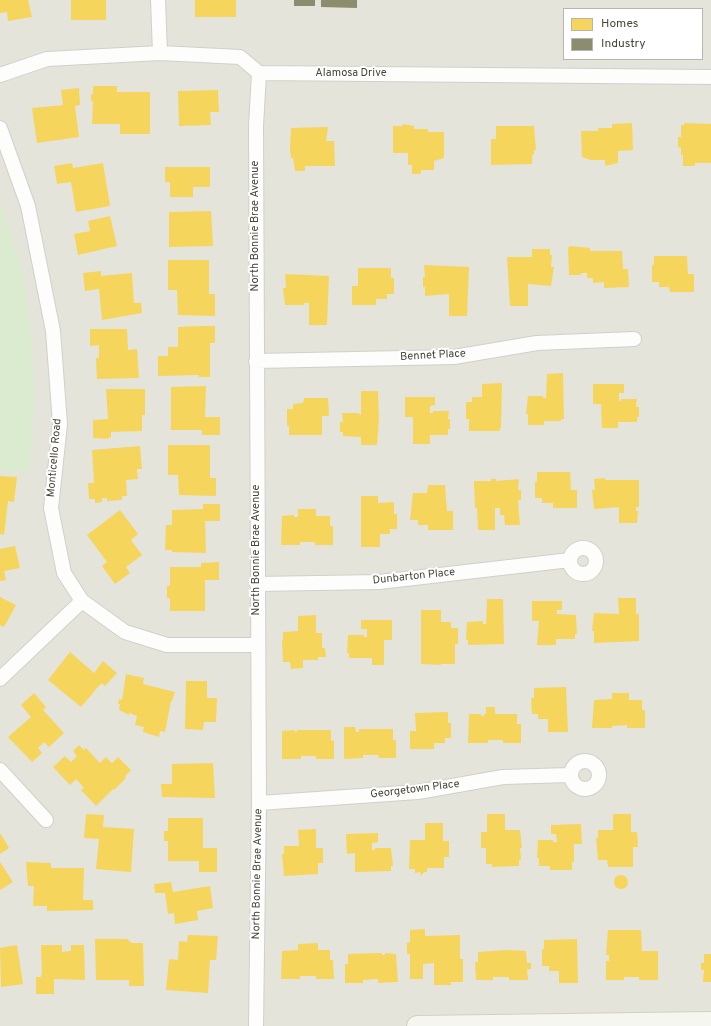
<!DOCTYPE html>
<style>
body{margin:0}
#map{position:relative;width:711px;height:1026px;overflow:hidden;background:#f2f2ed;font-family:Overpass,sans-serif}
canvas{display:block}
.legend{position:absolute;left:563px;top:8px;width:140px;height:52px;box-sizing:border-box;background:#fff;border:1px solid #b6b5b0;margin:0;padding:5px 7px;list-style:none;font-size:12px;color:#484539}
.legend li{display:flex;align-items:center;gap:8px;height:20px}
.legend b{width:20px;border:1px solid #b6b5b0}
</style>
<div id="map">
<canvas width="711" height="1026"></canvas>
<ul class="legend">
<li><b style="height:11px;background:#f6d55c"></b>Homes</li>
<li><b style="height:11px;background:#8c8c6e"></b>Industry</li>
</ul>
</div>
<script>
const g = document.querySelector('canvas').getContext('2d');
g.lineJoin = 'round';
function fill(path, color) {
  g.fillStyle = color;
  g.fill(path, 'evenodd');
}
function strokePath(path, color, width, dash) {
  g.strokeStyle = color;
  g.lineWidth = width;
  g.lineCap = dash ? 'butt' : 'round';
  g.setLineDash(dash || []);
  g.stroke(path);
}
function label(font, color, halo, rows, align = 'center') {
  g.font = font + ' Overpass,sans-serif';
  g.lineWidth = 4;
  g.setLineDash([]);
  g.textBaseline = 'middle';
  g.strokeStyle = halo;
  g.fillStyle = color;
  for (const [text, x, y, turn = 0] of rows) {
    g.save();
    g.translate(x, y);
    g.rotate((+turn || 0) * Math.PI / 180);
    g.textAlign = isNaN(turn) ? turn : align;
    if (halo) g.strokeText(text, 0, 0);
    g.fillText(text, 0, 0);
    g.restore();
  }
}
fill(new Path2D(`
 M0,0H711V1026H0ZM564,9H702V59H564Z`), '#e5e4db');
fill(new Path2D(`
 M0,202C35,288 39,381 29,472L0,471Z`), '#daebcf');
fill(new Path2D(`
 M0,0H28L32,17L8,21L7,12L0,13Z
 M71,0H106V20H71Z
 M195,0H236V17H195Z
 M93,86H117V92H150V134H120V124H92L93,101H91V94H93Z
 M79,88L80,105L75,106L79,137L37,143L32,108L63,105L61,90Z
 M218,90L219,112H210L211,125L179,126L178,91Z
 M632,123L633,150L618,151V163L605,166V160H591L582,157L581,131H598V128H612V124Z
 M684,123L711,124V163H695V166H683V155H681V148L678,147V137H681V125H684Z
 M403,124L414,126V129H428V132H444V158L434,161V170H421V174H412V165H408V153H393V126H403Z
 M496,126H534L536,150H534V155H532V164L491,165V139H496Z
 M328,127L326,141H334L335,166H305V171H295L293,158H291L290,148L291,128Z
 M72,163L73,168L103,163L110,206L76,212L71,182L57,184L54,166Z
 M165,167H210V187H193V197H170V182H165Z
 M211,211L213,246L169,247V212Z
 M110,216L117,246L78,255L74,234L90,231L88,221Z
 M570,246L590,248V251H622L623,269H628L629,287L604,288V282L593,283V278H587V273H581V275H569L568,248Z
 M532,249H550V255H552L551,267H554L551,286L528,284V306H510L507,257H532Z
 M654,256H687L688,274H694V292H670L669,287H659V282H652V265H654Z
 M168,260H209V294H215V316L178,315L177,290H168Z
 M424,265L469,267L467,316H449V294L425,296V287H423V277H425Z
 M358,268H391V278H394V294H387V299H376V305H352V286H358Z
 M101,271V276L132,273L134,303H141L142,313L102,320L99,289L85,291L83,273Z
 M285,274L329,276L327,325H309V303H304V305H285L283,288H286Z
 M202,326H215V343H210V377H199V375L158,376V356H168V347H178V327Z
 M90,329H127L128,350L137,349L139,378L97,379L96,358H99V345L90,346Z
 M563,373L564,419H561V421H544V425H528V414H526L528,396H543V398H546L547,374Z
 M502,383L501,428H500V431H469V419H466V402H472V397H482V384Z
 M593,384H624V393H619V401H621V399H637L636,407H639V417H637V422H618V428H602L601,404H593Z
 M206,386L205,417H220V435H202V430H171V387Z
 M106,389H145V415H142V431L111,432V437H109V439L93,438V420L108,419Z
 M361,391H378L379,418L377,445H361V437L343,436V432H340V422H343L342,413H358L361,415Z
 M405,397H435V405L430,406V413H433V411H449L448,419H450V429H448V435H430V444H413V417H405Z
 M304,398H328L329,416H322V435H289V426H287V409H293V404L303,403Z
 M168,445H210V478H216V496L179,495L178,475H168Z
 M140,446L142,469H137L138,479L126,480L127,496H122V500L107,501V498H102V502L95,503V499H89L88,483H94L92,450Z
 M537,472H570L571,490H577V508H553V503H542V498H535V482H537Z
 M0,476L17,477L14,502L8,501L4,535L0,534Z
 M605,478V480H639V507H636V511H638L637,523H619V507L594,509L592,490H595L594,479Z
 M491,479H496V481L519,479L518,490H521V500H518L520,525H505L504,515H500V508H495V530H478L477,508H475L474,481H491Z
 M428,485H445L447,511H453V530H428V525H418V520H410L413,493H427Z
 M361,496H378V503L394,502V514H397V529H390V534H380V547H361Z
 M203,504H220V521H205L206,553L172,552V550H165L166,525H172V510L203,509Z
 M298,509H316V516H330V526H333V545H315V542H300V545H281L282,516L294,515V517H297L298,516Z
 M120,510L138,534L131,540L142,555L126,567L130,573L115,584L102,566L107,562L87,535Z
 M15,546L20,568L4,571L6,580L0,581V549Z
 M219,562V580H205V611H170V598H167V586H170V567H201V563Z
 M0,597L16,605L4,627L0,625Z
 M618,598H636V614H639V641L594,643V631H592L594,613L619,614Z
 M487,599H503L504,644L468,645V640H466L467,622L483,621V624H486Z
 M532,601H562V610H557V614L576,615L577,634H575V639H556V645H537L539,621H532Z
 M421,610H441V622H451V628H458V644H455V664H441V665L421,664Z
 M316,615V633H322V648H325L326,657H318V660H303V668L291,669L290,662H283L282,640H283V632L298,631V616Z
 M361,620H392V640H384V665H372V658H349V653H347L348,635H364V637H367V629H361Z
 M70,652L94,673L103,661L117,673L105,686L102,683L98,687L81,707L48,680Z
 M126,674L144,678L143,684L175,692L172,701H171L165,732L160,731L159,737L143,732L144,727L135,725L137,716L129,713V715L119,710L120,704H118L119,699L122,700Z
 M186,681H207V698H217L216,722H204L203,730L185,729Z
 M566,687L568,732H548V719H538V714H532L531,698H534V688Z
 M34,693L46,707L43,710L64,733L49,747L44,742L38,748L42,753L32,762L8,737L31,717L21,705Z
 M612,693H629V700H642V710H645V728H627V725L612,726V728H592L594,700L612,699Z
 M486,707H495V714H517V724H521V743H503V740H488V743H468L469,714H481V716H484V714H486Z
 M448,712V723H451V738H445V743H434V749H410V731H416L415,713Z
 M344,727H355L356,732H359V729H393V740H396V758H379L378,755H363V758L344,759Z
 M295,730V732H297V730H331V741L334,740V759H316V756H301V759H282V731Z
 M79,745L84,750L86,748L100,763L106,757L112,763L118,757L131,770L125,776L126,778L114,790L113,789L96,806L81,790L84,788L76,779L70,785L53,767L65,756L71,762L77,756L73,751Z
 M213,763L215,798L162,797L161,784H172V764Z
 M86,814L104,815L103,827L134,829L131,872L96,869L99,839L84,838Z
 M487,814H505V830H520L522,848H520L521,860H519V866L492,867V864H486V848H481V832H487Z
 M613,814H631V832H637L638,847H633V867H608L607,860H598L596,838H598V830H613Z
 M168,818H203V848H217V872H199V861H168V841H164V831H168Z
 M425,823H443V841H449V857H444V868H427V872H424L421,876L420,872L415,873V869H409L410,840H425Z
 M581,824L582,844H574V862H572V870H550V866H539V858H537L538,840H553V842H557L556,834H551V825Z
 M316,829V848H323V863H318V874L284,876L282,854H284V846H299L298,830Z
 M0,833L9,848L0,854Z
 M378,833V842L372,843V850H375V848H391L393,866H391V871L355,872V853L347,854L346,834Z
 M0,862L13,882L0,890Z
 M26,862L51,863V868H84L83,900H93V910L47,911V906H33L34,886H28Z
 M614 882a7 7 0 1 1 14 0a7 7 0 1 1-14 0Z
 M171,882L173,892L210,886L213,908L197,911L198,920L175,924L174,913L168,914L165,893H155L154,884Z
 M425,929V936L460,935V959H463V982H451V985H434V963L423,964V979H410V954H407V943L410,942V930Z
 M608,930H641L642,951H658V980H639V977H624V980H606V961H609V955H606Z
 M188,935L218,936L216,960H210L208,993L166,990L169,959L178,960L179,941L187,942Z
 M95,939H127L132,943H143L144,986H129V980H96Z
 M577,939L578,983H559V971H549V966H542V949H544V940Z
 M318,943V950H330V960H333L334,979H316V976H300V979H281L282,951L298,950V944Z
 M17,945L23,984L1,987L0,948Z
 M41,945H62V952L71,951V945H84L85,980L54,979V994H36V977H41L42,973Z
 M508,950L526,951L527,963H531V969H527L528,980H509V977H493V980H476L475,962H478V952Z
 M378,953H382V955H385V953L396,954L398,982L378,983V979L363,980V983H345V964H348V954Z
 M704,954H711V982H703L704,970H701V963H704Z`), '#f6d55c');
fill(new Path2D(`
 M294,0H315V6H294Z
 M321,0H357V8L321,7Z`), '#8c8c6e');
const street = new Path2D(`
 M158,0L160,53
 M0,75L47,59L160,53L240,57L259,73L711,77
 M0,128L28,206L53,331L60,424L51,508L64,573L82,601L125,632L167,645H257
 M256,361L454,357L537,343L634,339
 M570 561a13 13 0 1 1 26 0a13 13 0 1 1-26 0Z
 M257,584L379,582L570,560
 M0,679L82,601
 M571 775a14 14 0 1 1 28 0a14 14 0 1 1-28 0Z
 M0,770L46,820
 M259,803L418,792L503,777L570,775
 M256,1026L259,803L256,126L259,73`);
const secondary = new Path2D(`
 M417,1026L711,1022`);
strokePath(street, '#d0d0cb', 16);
strokePath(secondary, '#d0d0c4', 22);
strokePath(street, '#fdfdfc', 14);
strokePath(secondary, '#f6f6f0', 20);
label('11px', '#484539', '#fff', [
 ["Alamosa Drive",351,74],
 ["North Bonnie Brae Avenue",256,226,-90],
 ["Bennet Place",433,356,-3],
 ["Monticello Road",55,458,-85],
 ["North Bonnie Brae Avenue",257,550,-90],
 ["Dunbarton Place",414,577,-6],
 ["Georgetown Place",415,790,-7],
 ["North Bonnie Brae Avenue",258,874,-89]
]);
</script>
